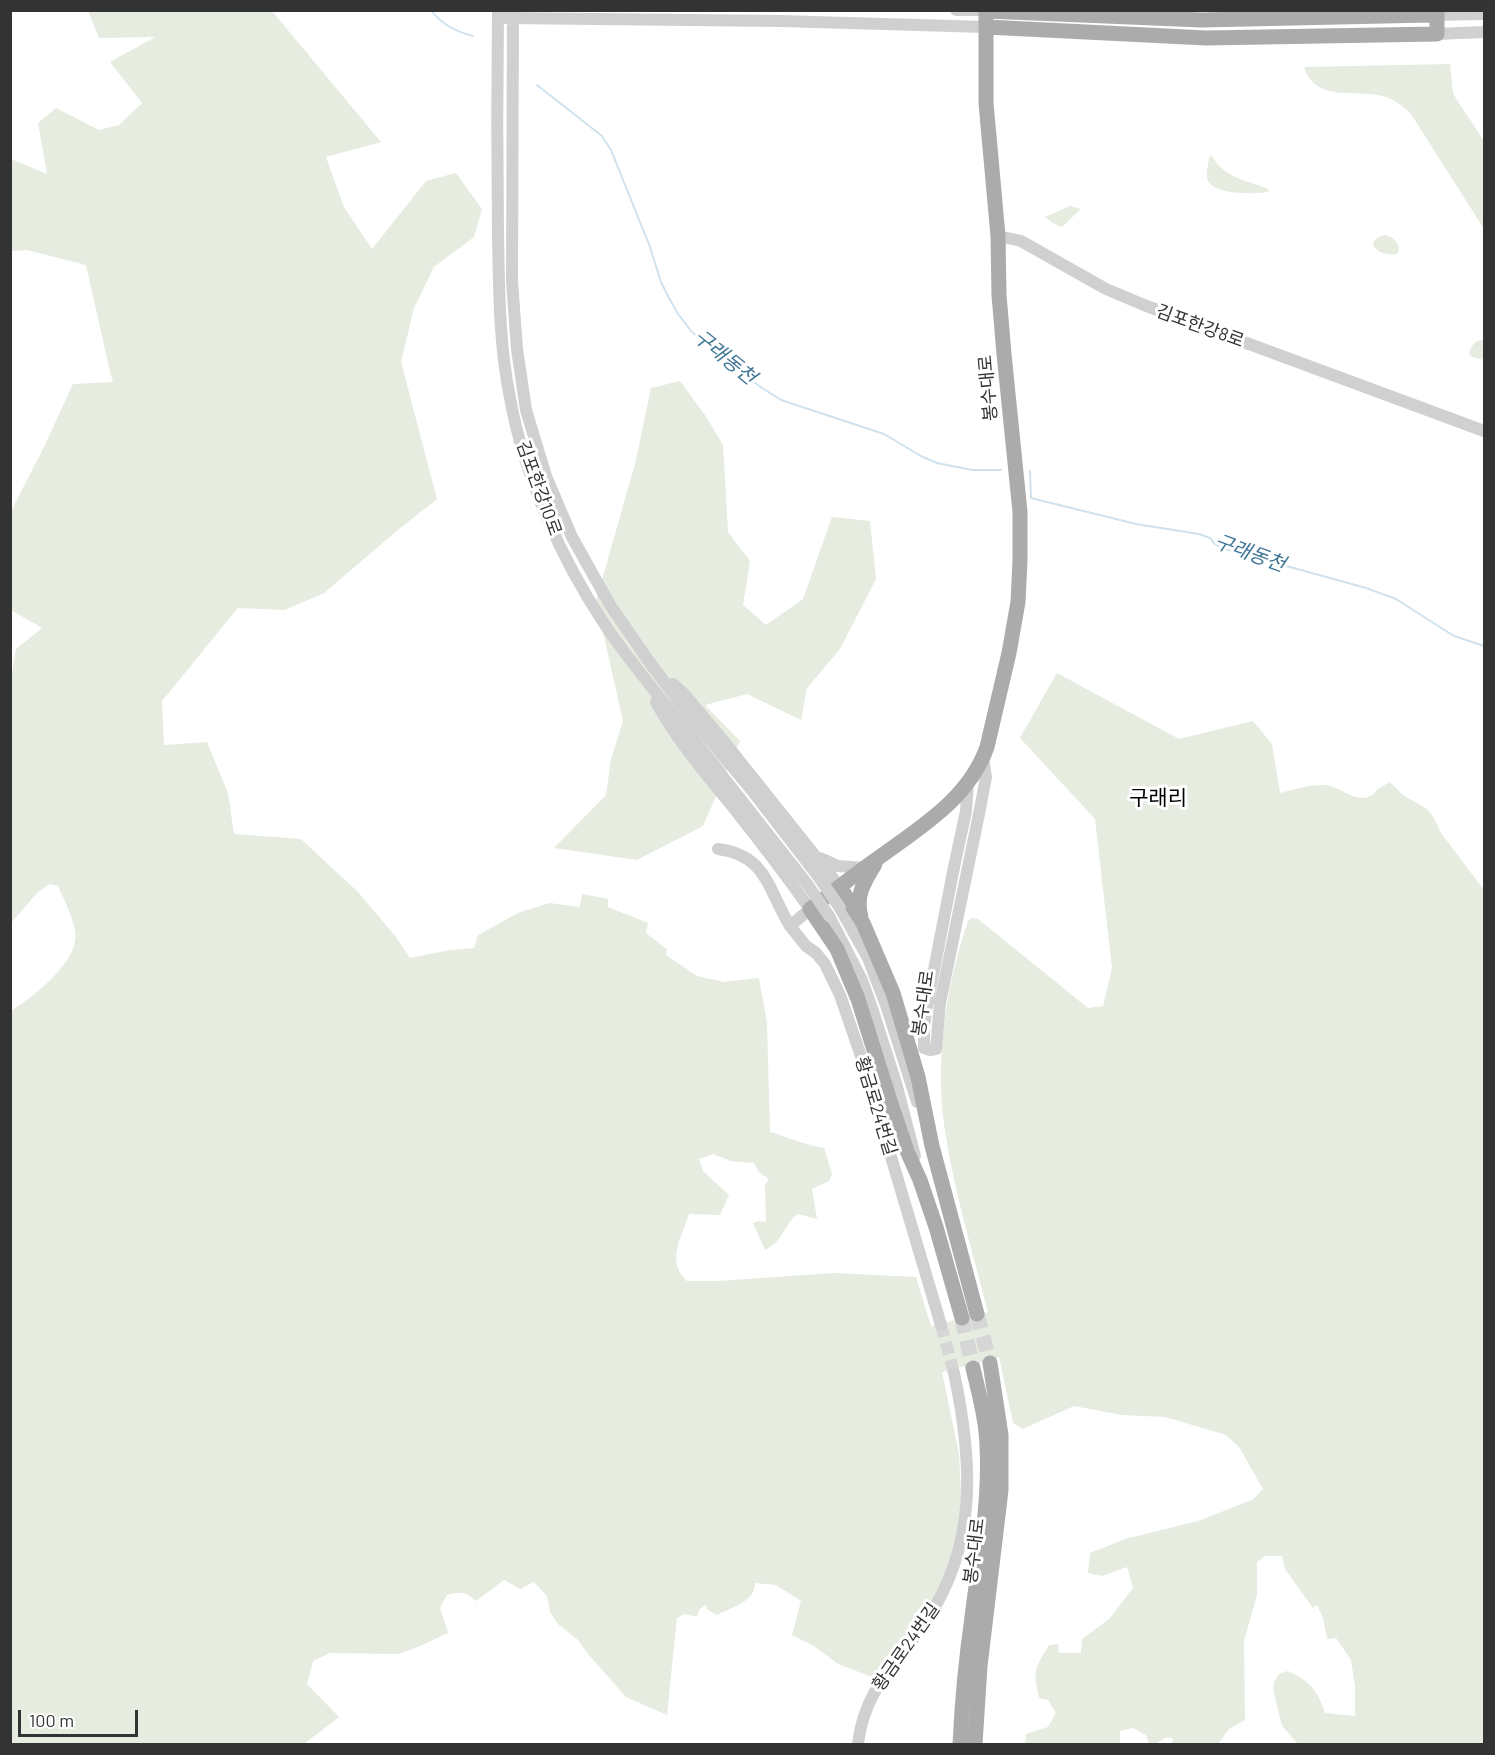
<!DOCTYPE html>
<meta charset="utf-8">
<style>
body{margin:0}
#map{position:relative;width:1495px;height:1755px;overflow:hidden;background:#fff;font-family:Barlow,sans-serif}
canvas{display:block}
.frame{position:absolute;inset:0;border:12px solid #333;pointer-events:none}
.scale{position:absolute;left:18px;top:1710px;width:120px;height:27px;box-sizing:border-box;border:3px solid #333;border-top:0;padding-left:8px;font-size:18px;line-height:21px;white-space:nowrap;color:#333;-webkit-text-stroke:4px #fff;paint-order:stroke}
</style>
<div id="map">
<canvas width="1495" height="1755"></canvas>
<div class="frame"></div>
<div class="scale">100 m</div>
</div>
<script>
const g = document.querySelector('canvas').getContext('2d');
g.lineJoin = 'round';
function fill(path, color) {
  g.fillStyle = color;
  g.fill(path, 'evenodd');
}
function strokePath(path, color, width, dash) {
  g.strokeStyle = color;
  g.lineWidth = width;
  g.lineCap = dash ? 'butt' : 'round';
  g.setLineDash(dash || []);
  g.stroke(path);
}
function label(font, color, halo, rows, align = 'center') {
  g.font = font + ' Barlow,"Noto Sans KR",sans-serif';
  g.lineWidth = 6;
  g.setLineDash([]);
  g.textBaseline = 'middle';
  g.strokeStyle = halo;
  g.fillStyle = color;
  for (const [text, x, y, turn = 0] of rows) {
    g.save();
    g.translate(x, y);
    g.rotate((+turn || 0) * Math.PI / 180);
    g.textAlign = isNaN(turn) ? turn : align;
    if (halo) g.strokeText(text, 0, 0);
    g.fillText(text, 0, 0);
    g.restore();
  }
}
fill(new Path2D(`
 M88,11H272L381,142L326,157L344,207L372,249L426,181L456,173L482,209L474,237L434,267L414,308L401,362L437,499L399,529L324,593L285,610L238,608L162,701L164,745L207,742L228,793L234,834L301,839L358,892L396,937L410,958L450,950L474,948L478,935L518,913L549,903L580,907L582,894L608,899V907L648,923L646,933L667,949L666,955L697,976L724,982L759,978L767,1023L770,1132C788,1137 805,1145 824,1148L832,1174L829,1181L812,1189L817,1219L798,1214C787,1219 784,1241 765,1250L753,1223L759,1221L766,1222L765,1185L769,1179L759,1172L754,1163L731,1161L713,1154L699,1159L703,1171L729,1195L720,1215L689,1214C681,1238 666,1262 687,1281H718L833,1273L916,1277L931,1326L988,1312C972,1250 953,1188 944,1124C935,1060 947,981 968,921L972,918L978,919L1088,1008L1103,1006L1112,968L1095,819L1020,738L1057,673L1179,739L1253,721L1272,744L1280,793C1293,790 1308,785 1322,785C1340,784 1357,807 1374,794L1376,790L1390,782L1403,795L1427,809L1434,818L1441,833L1484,890V1744H1298L1282,1726L1273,1689L1274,1682L1279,1674L1288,1671C1309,1681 1318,1690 1325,1713L1355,1716V1686L1351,1660L1336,1638L1327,1639L1323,1618L1317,1605L1313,1608L1285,1569L1282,1556H1265L1257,1562V1595L1244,1641L1245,1720L1229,1729L1218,1744H1172L1173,1739L1167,1737L1155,1744H1149L1146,1735L1133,1728L1120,1731V1744H1025L1026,1734L1048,1727L1056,1713L1048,1700L1039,1698C1033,1669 1034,1670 1049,1645L1058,1644L1059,1653H1081L1082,1639L1109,1619L1133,1588L1127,1567L1102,1576L1088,1573L1090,1553L1125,1539L1198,1521L1252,1500L1263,1489L1239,1447L1226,1435L1165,1417L1122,1415L1074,1406L1023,1429L1013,1423L999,1357L942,1372L959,1454L961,1493L960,1522L952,1558L938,1594L880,1680L838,1664L814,1646L792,1635L801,1601L776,1585L755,1583C755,1602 732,1607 717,1615L708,1610L705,1605L699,1610L697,1617L685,1614L677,1618L667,1715L626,1697L588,1654L578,1640L558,1624L550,1612L547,1596L534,1582L520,1589L504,1580L476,1601C466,1592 459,1591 447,1595L440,1608L448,1633L420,1646L398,1654L330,1653L313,1661L307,1684L339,1717L304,1744H11V1011C33,997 81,961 75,930C72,915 64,900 58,886L50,884L38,892L11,923V678L16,649L42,628L11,610V511L44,447L73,384L113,382L108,363L86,265L27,250L11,251V159L47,174L38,123L56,108L99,130L119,125L142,103L110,62L155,37L99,38Z
 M1450,64L1453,93L1457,100L1484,141V229L1411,114C1403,106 1394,99 1383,96C1355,89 1316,103 1304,67Z
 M1212,156C1223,176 1243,180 1264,187L1269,190L1268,192C1254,194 1209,196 1207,177C1206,170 1209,164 1209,157Z
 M1070,206L1081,209L1062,227L1054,224L1045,217Z
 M1384,235C1391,236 1400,242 1399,250L1397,254C1379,257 1361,242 1384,235Z
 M1484,340V360L1472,357L1469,353C1473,343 1474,341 1484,340Z
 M680,381L707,418L723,445L728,532L750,561L743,605L766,625L803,599L832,517L870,521L876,579L840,649L807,688L801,720L747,694L705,705L740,741L703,826L637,860L554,848L606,795L611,759L623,721L596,601L635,464L651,388Z`), '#e6ecdf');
strokePath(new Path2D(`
 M431,10C441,24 457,32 473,36
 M537,85L602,136L611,150L650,247L661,282L669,298L678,314L692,332L731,365L762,388L781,400L884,434L921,456L937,463L972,470H1001
 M1030,471L1031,498L1136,524L1199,534L1210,538L1215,544L1225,549L1366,588L1396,599L1454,636L1484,646`), '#cfe2ee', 2);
strokePath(new Path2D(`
 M941,1325L954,1373`), '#d6d6d6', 12, [12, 6]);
strokePath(new Path2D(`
 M977,1314L990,1363
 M962,1318L973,1368`), '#d6d6d6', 15, [15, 8]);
strokePath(new Path2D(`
 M498,10C497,85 497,159 498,234C499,289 499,344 510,398C524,476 561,559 605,625C632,665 664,702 694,740C732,788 770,836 808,885
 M513,10L512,281L517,349L526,410L546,476L572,537L610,605L650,663L694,721L754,793L818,876
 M956,10H986
 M1430,15L1484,14
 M505,18L781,21L986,27
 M1437,34L1484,32
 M998,236L1021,241L1106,289L1144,305L1484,431
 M673,684L685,695L722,739L840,887
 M656,702C677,740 705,773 732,806C759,840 785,874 810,909L790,926L806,946L816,953L825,964L840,995L862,1059L941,1325
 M968,784L966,811L953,872L927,1006L924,1026V1048L930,1050L936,1049L940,1003L980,809L986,777L983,758
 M718,849C767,855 768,890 790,926
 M820,858L838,866L865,868
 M840,908L868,958L886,1005L917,1102
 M829,916L862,980L873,1011L896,1083L915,1156
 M858,1744C864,1690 896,1665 925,1623C978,1545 973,1462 954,1373`), '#d0d0d0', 12);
strokePath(new Path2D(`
 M986,27L1206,38L1437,34V10
 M840,887L863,923L893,993L918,1077L932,1146L977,1314
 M861,917C855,896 864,882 875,864
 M962,1318L936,1227L920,1180L907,1151L891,1104L858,999L837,949L810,909C833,892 854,875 877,859C919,828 969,799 987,747L1009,653L1018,602L1020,561V512L1004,354L999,295L998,236L986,103V11L1201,20L1430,15
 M960,1744C962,1702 966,1659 972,1617C979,1560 990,1503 987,1445C986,1419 979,1394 973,1368
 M975,1744L980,1666L1001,1490V1435L990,1363`), '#ababab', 15);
strokePath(new Path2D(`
 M818,876L840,908
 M808,885L829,916`), '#d0d0d0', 12);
label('18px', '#333', '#fff', [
 ["김포한강8로",1200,326,20],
 ["봉수대로",988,388,-95],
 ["김포한강10로",539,488,70],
 ["봉수대로",923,1003,-82],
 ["황금로24번길",876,1106,73],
 ["봉수대로",974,1551,-83],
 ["황금로24번길",906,1647,-55]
]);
label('italic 20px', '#3f7597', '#fff', [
 ["구래동천",725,357,39],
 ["구래동천",1250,553,20]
]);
label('21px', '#000', '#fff', [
 ["구래리",1158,798]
]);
</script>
